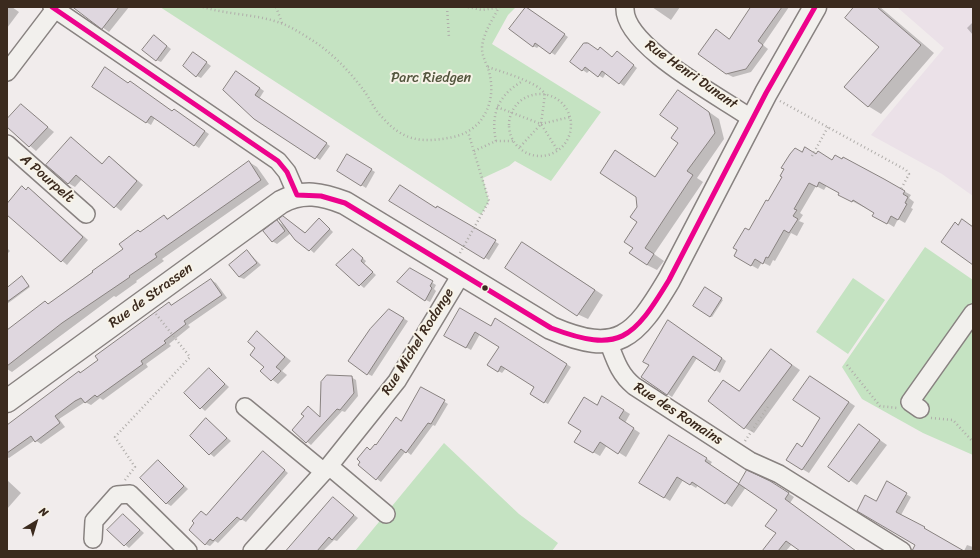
<!DOCTYPE html>
<style>
body{margin:0}
#map{position:relative;width:980px;height:558px;overflow:hidden;background:#f1ecec;font-family:Sriracha,sans-serif}
canvas{display:block}
.frame{position:absolute;inset:0;border:8px solid #3b2a1e;pointer-events:none}
.north{position:absolute;left:16px;top:502px;width:40px;height:40px;-webkit-text-stroke:3px #f7f3e8;paint-order:stroke;rotate:38deg;font-size:11px;font-weight:700;line-height:16px;text-align:center;color:#3b2a1e}
.north::after{content:'';display:block;margin:auto;width:14px;height:18px;background:#3b2a1e;clip-path:polygon(50% 0,100% 100%,50% 72%,0 100%)}
</style>
<div id="map">
<canvas width="980" height="558"></canvas>
<div class="frame"></div>
<div class="north">N</div>
</div>
<script>
const g = document.querySelector('canvas').getContext('2d');
g.lineJoin = 'round';
function fill(path, color) {
  g.fillStyle = color;
  g.fill(path, 'evenodd');
}
function strokePath(path, color, width, dash) {
  g.strokeStyle = color;
  g.lineWidth = width;
  g.lineCap = dash ? 'butt' : 'round';
  g.setLineDash(dash || []);
  g.stroke(path);
}
function label(font, color, halo, rows, align = 'center') {
  g.font = font + ' Sriracha,sans-serif';
  g.lineWidth = 4;
  g.setLineDash([]);
  g.textBaseline = 'middle';
  g.strokeStyle = halo;
  g.fillStyle = color;
  for (const [text, x, y, turn = 0] of rows) {
    g.save();
    g.translate(x, y);
    g.rotate((+turn || 0) * Math.PI / 180);
    g.textAlign = isNaN(turn) ? turn : align;
    if (halo) g.strokeText(text, 0, 0);
    g.fillText(text, 0, 0);
    g.restore();
  }
}
fill(new Path2D(`
 M897,7H973V196L942,174L871,135L944,48Z`), '#ebe1e8');
fill(new Path2D(`
 M160,7H516L508,15L492,44L601,112L551,181L515,161L509,166L483,178L489,201L481,215Z
 M925,247L973,280V455L923,433L862,399L842,367Z
 M853,278L885,300L848,354L816,332Z
 M444,443L519,514L558,543L552,551H355Z`), '#c5e3c2');
fill(new Path2D(`
 M7,7H12L19,12L7,28Z
 M75,7H129L109,32Z
 M652,7H680L671,20Z
 M752,7H789L763,45L768,49L751,72L733,77L727,74L721,34L730,39Z
 M855,7H880L934,53L881,114L868,106L880,47Z
 M530,10L568,37L555,55L540,45L537,48L533,46Z
 M973,22V35L967,28Z
 M154,36L171,49L161,62L156,60Z
 M586,42L598,51L613,58L621,55L637,68L624,86L606,73L603,78L590,70L587,73L571,62Z
 M198,56L211,66L201,78L197,76Z
 M241,75L264,91L259,99L330,146L320,160L255,118Z
 M129,84L173,112L178,113L209,134L199,148L155,118L151,125L146,122Z
 M688,97L719,119L724,139L697,178L703,182L654,254L664,261L657,270L647,265L634,248L639,222L656,178L679,143V128Z
 M21,105L54,132L36,151L7,126V121Z
 M71,138L103,164L109,157L115,161L143,185L121,211L82,179L75,187L68,183Z
 M803,153L817,155L833,161L842,160L844,158L911,195L909,198L914,202L911,208L913,209L905,223L898,219L894,227L874,215L875,213L846,198L827,185L824,190L816,186L800,213L803,215L799,221L804,223L797,236L791,233L775,261L773,260L770,266L762,262L758,269L735,256L749,232Z
 M348,155L375,172L366,188L338,170Z
 M249,162L257,167L269,184L162,259L164,261L136,281L137,282L116,297L114,296L12,372L7,369V334L124,249L141,233L164,216L169,219Z
 M22,188L34,192L88,240L67,265L7,213V205Z
 M390,201L436,209L437,207L499,244L489,260Z
 M283,217L306,233L323,222L333,232L314,253L291,233L277,244L272,241L277,221L285,226Z
 M7,248L10,251L7,254Z
 M531,248L603,295L588,319L575,313Z
 M353,250L366,261L364,264L376,275L364,288L337,265Z
 M247,251L261,265L244,279L239,277Z
 M410,269L436,285L434,289L436,291L430,302L426,300Z
 M22,278L30,287L7,304V289Z
 M211,280L216,283L227,298L188,325L190,327L169,344L171,346L146,364L148,367L103,400L100,398L91,405L85,402L59,419L65,427L41,444L35,440L9,458L7,457V426L79,373H81L100,360L169,303L173,306Z
 M705,289L723,300L712,317L695,306Z
 M389,310L408,321L372,376L368,374Z
 M496,320L571,367L548,404L531,394L536,387L506,368L502,373L488,365L500,347L480,334L471,350L446,336L491,327Z
 M673,324L726,361L720,373L697,358L672,397L642,377Z
 M257,333L291,361L282,371L287,375L278,384L261,371L265,367L257,348Z
 M771,350L800,370L754,433L745,428L724,381L740,392Z
 M209,369L229,387L205,411L186,393Z
 M351,377L356,380L358,396L345,412L342,411L311,445L293,430L305,416L308,407L321,418Z
 M816,380L855,406L809,473L787,460L803,448L821,418Z
 M422,388L448,404L435,426L433,425L411,455L406,451L381,482L359,465L370,451L402,422Z
 M602,397L630,414L625,423L640,433L626,457L607,445L600,456L575,442Z
 M207,420L231,441L214,457L201,446Z
 M860,426L887,445L857,485L830,466Z
 M670,436L712,462L710,465L740,485L747,472L777,486L794,497L790,503L856,551H802L792,544L786,551H763L777,533L778,510L746,487L732,507L698,485L696,488L683,480L670,501L641,483Z
 M263,452L288,473L246,522L241,519L218,543L215,541L210,546L205,544L207,516Z
 M158,461L188,489L171,506L166,503Z
 M7,480L21,493L7,509Z
 M887,483L911,497L901,515L964,551H917V544L877,503Z
 M333,498L358,518L337,541L334,540L323,551H287Z
 M124,515L144,533L129,548L109,530Z
 M967,545L973,547V551H964Z`), '#0003');
const building = new Path2D(`
 M73,7H119L102,29Z
 M526,7L565,34L550,54L535,43L533,47L509,29Z
 M751,7H782L758,41L763,45L746,69L726,74L698,54L716,29L729,39Z
 M854,7H877L921,45L868,107L844,87L879,47L845,18Z
 M154,35L167,46L156,61L142,50Z
 M584,43H588L598,50L600,47L612,57L617,51L634,65L619,84L602,71L598,77L585,67L582,71L570,62Z
 M193,52L207,62L196,77L183,66Z
 M105,67L128,83L130,81L172,111L174,109L205,131L194,146L151,116L146,123L92,87Z
 M236,71L260,88L255,95L327,143L315,159L254,119L223,90Z
 M678,90L709,112L715,133L687,171L693,175L645,248L654,254L647,265L629,253L633,248L624,242L637,222L630,217L637,207L636,197L600,173L615,150L655,177L678,143L671,138L678,128L660,115Z
 M21,104L48,127L29,147L7,127V119Z
 M71,137L102,164L109,156L137,181L114,208L76,175L68,184L46,165Z
 M805,147L816,154L818,151L832,160L835,155L842,159L843,157L884,179L905,191L903,194L908,197L905,203L907,204L898,220L891,216L887,224L872,216L874,213L853,200L852,202L838,195L839,193L819,182L817,187L809,183L794,209L797,210L793,216L798,219L789,233L784,230L768,258L766,257L763,264L755,259L751,266L734,256L737,250L733,248L745,228L749,230L766,200L768,201L782,177L780,176L784,169L781,168L790,154L795,148L802,152Z
 M347,154L372,169L361,186L337,171Z
 M249,161L261,180L155,254L157,257L129,276L130,277L62,323L7,366V330L45,301L48,304L93,272L92,271L123,249L119,244L138,230L140,232L164,215L167,219Z
 M400,185L436,208L437,206L496,240L484,259L389,201Z
 M22,186L26,190L28,187L83,237L61,262L7,215V204Z
 M283,216L305,233L319,218L330,229L309,251L295,240L279,219Z
 M962,219L973,227V265L941,242L955,222L958,225Z
 M277,220L285,231L272,242L263,231Z
 M522,242L595,290L577,316L505,268Z
 M353,249L363,258L361,261L373,272L359,286L336,265Z
 M247,250L257,263L239,277L229,265Z
 M410,268L433,281L430,286L432,288L425,301L397,282Z
 M22,276L29,286L7,302V288Z
 M211,279L222,295L184,321L186,324L164,341L166,343L141,361L143,364L97,397L95,395L85,403L81,398L75,401L55,416L60,423L35,442L31,436L7,453V425L79,371L80,373L98,360L95,356L169,302L171,305Z
 M705,287L722,298L710,317L693,306Z
 M460,308L491,326L495,318L567,364L544,403L530,394L534,387L501,366L498,372L487,365L499,347L475,332L466,348L444,336Z
 M389,309L404,318L367,375L348,361L370,329Z
 M668,320L722,358L715,371L693,356L667,395L641,377L649,365L643,362Z
 M257,331L285,357L276,367L281,371L271,381L260,371L264,367L250,355L255,348L248,342Z
 M771,349L792,365L744,429L708,401L723,380L739,391Z
 M209,368L225,384L200,409L184,393Z
 M327,375L352,376L354,393L340,410L337,409L306,443L292,430L304,416L301,414L308,406L320,417L321,382Z
 M810,376L849,402L802,470L786,460L797,443L802,447L820,418L793,400Z
 M421,387L445,400L431,424L428,423L406,453L401,449L376,480L358,465L360,462L357,459L367,447L370,450L375,444L376,445L396,417L401,421Z
 M602,396L624,410L619,418L634,428L618,454L600,442L593,453L574,442L581,431L568,423L584,397L597,405Z
 M206,418L227,438L209,455L190,436Z
 M859,424L880,440L849,482L828,467Z
 M669,435L707,458L705,461L739,484L725,504L692,482L690,485L677,477L664,498L639,483Z
 M263,451L285,470L241,520L237,517L213,541L210,539L205,545L189,530L194,523L192,521L201,511L206,515Z
 M158,460L184,486L166,504L140,478Z
 M747,470L770,481L789,493L785,499L856,551H800L786,541L778,551H762L776,533L765,526L777,510L739,484Z
 M887,481L907,493L896,512L925,527L924,528L964,551H912L915,545L857,511L865,495L876,501Z
 M333,497L354,515L332,540L329,537L317,551H286Z
 M123,514L140,530L124,546L107,530Z`);
fill(building, '#dfd7df');
strokePath(building, '#888280', 1);
const minor = new Path2D(`
 M52,7L278,161L287,172L297,195
 M625,7C622,46 723,98 752,119
 M7,72L55,9
 M7,144L86,214
 M608,341C615,359 619,374 634,386L750,461L779,474L902,551
 M245,407L324,472
 M920,409L910,402L973,313
 M329,466L386,514
 M93,539L94,521L117,495L130,494L188,551
 M252,551L329,466L397,381L462,273`);
const major = new Path2D(`
 M7,401L281,202C303,190 322,194 345,203L551,328C618,357 635,337 669,280L766,93L815,7`);
strokePath(minor, '#888280', 20);
strokePath(major, '#888280', 25);
strokePath(new Path2D(`
 M203,7C228,15 259,14 283,24C294,28 305,36 315,42C333,54 349,71 362,88C370,98 374,110 383,118C402,140 421,143 448,138C462,136 476,129 483,117C493,102 493,84 488,68C485,61 482,55 482,48C483,33 492,21 498,9
 M276,7L282,23
 M447,7L449,38
 M468,7L482,10L500,7
 M488,67C502,72 538,82 545,94L541,124L519,148
 M509 125a31 31 0 1 1 62 0a31 31 0 1 1-62 0Z
 M780,101L906,170L909,174L901,189
 M497,107L541,124L558,151
 M541,124L570,117
 M496,141C490,114 499,94 523,81
 M474,151L496,141H513
 M812,156L828,127
 M460,253L489,201L468,132
 M847,365L880,406L897,408
 M931,418L953,420L973,442
 M745,441L769,405
 M125,480L135,467L115,437L190,357L156,314`), '#b0adaa', 2.5, [1, 3]);
strokePath(minor, '#f2f0ed', 17);
strokePath(major, '#f2f0ed', 22);
strokePath(new Path2D(`
 M52,7L278,161L287,172L297,195L321,196L345,203L551,328C620,354 633,339 669,280L766,93L815,7`), '#ed028c', 5);
for (const [x, y, r, color] of [
 [485,288,3.5,"#3b2a1e"]
]) {
  const dot = new Path2D();
  dot.arc(x, y, r, 0, 2 * Math.PI);
  g.fillStyle = color;
  g.fill(dot);
  strokePath(dot, '#f7f3e8', 1.5);
}
label('14px', '#3b2a1e', '#f7f3e8', [
 ["Rue Henri Dunant",691,75,35],
 ["A Pourpelt",47,179,41],
 ["Rue de Strassen",151,296,-36],
 ["Rue Michel Rodange",418,342,-58],
 ["Rue des Romains",678,414,33]
]);
label('14px', '#54563e', '#f7f3e8', [
 ["Parc Riedgen",431,78]
]);
</script>
